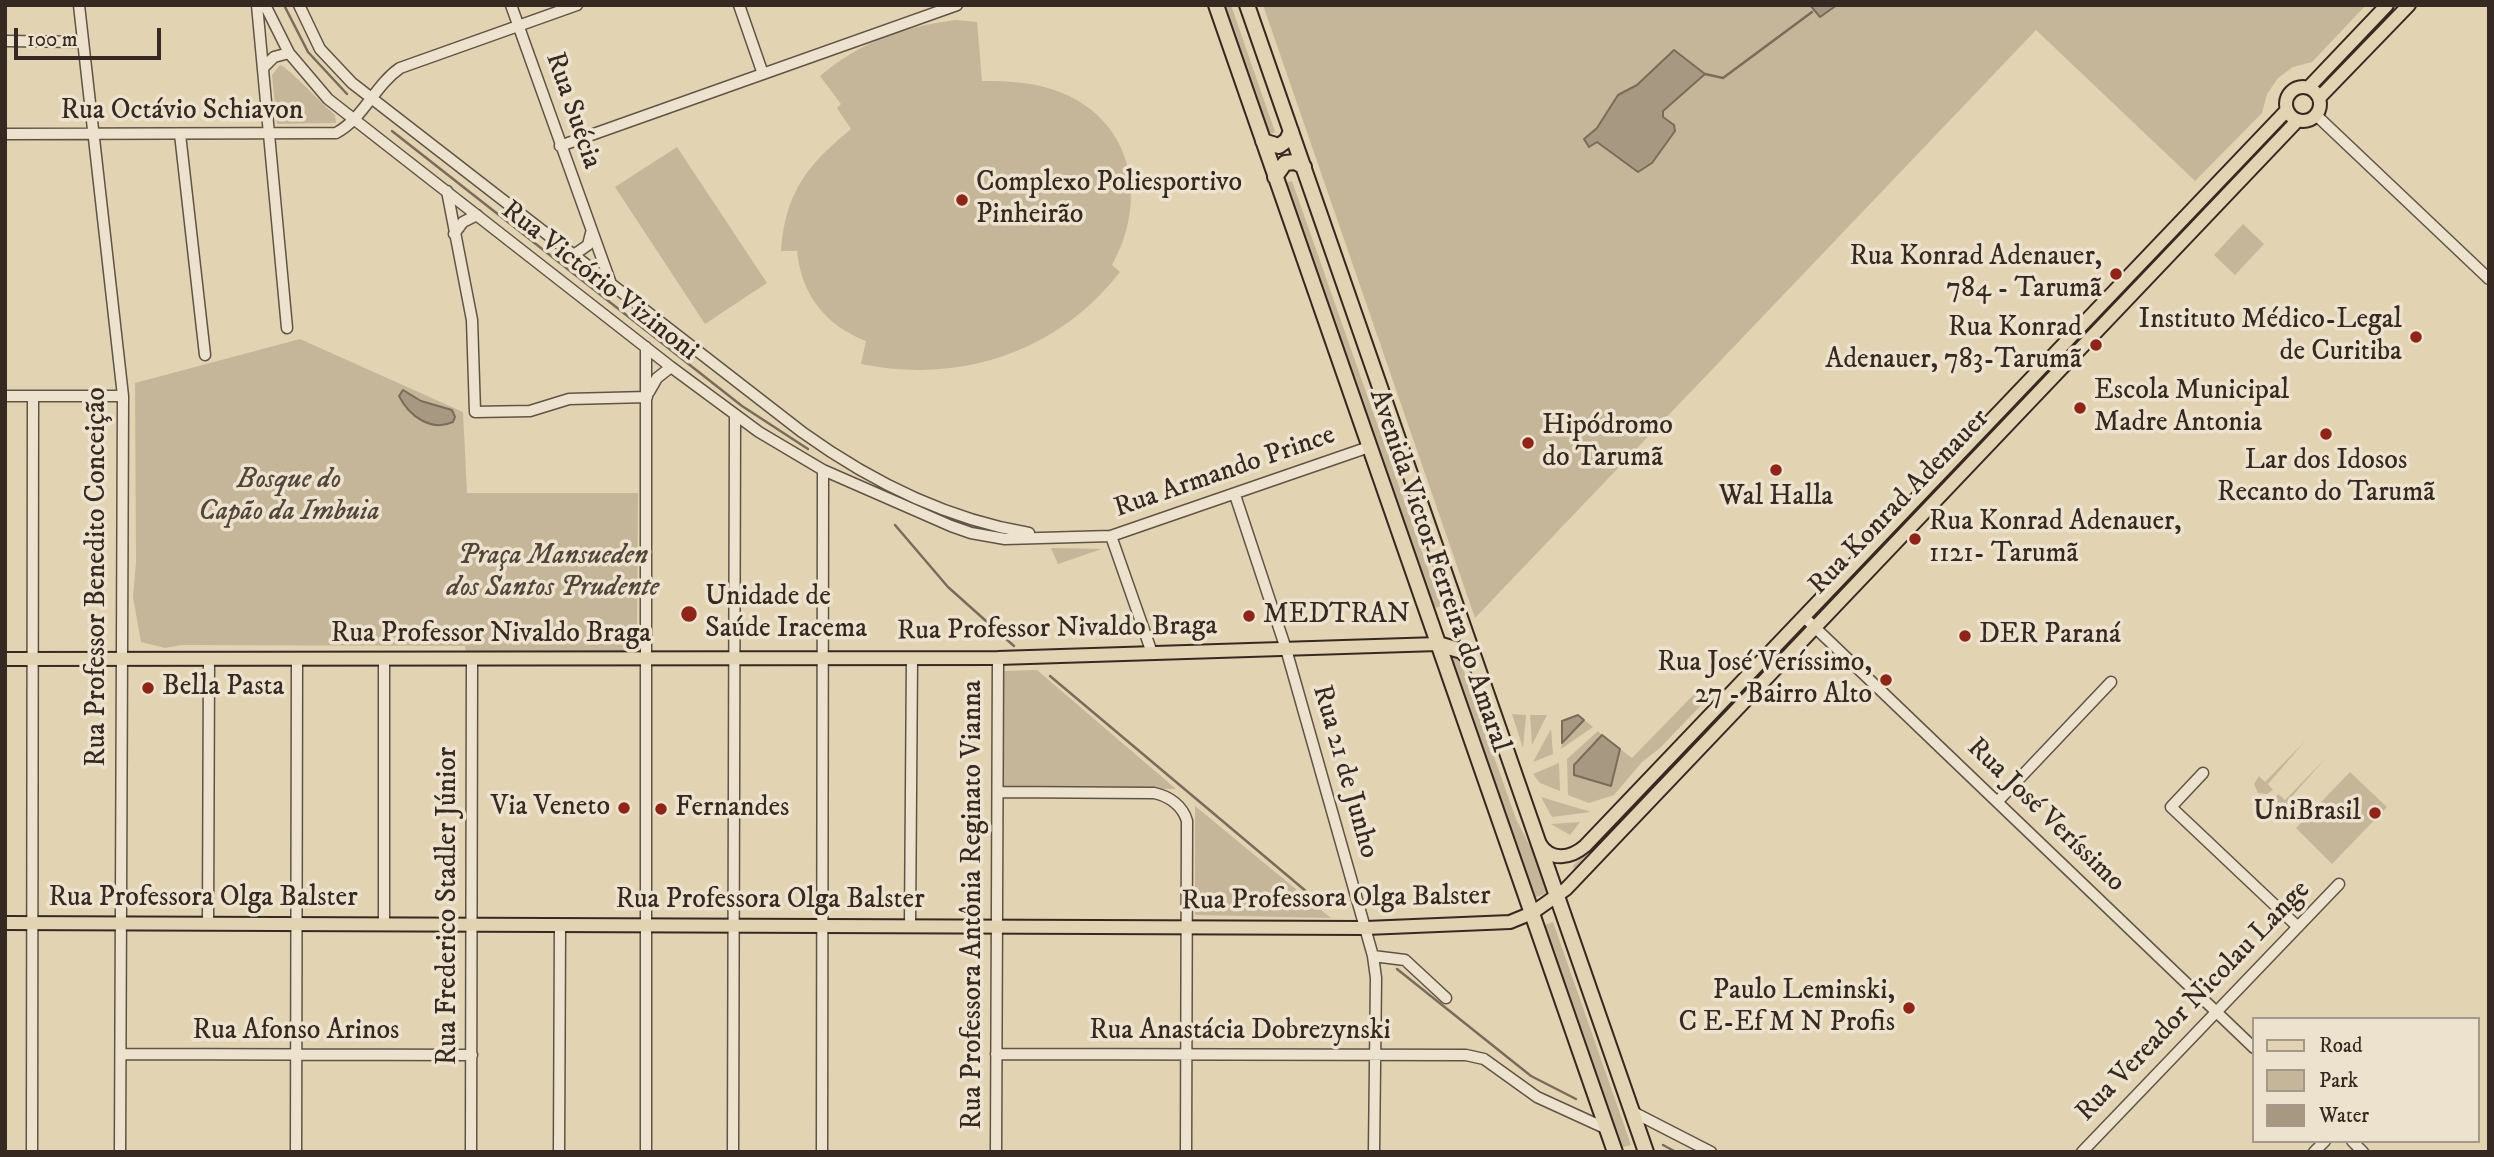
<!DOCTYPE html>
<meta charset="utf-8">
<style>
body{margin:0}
#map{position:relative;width:2494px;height:1157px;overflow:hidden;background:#e2d3b2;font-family:"IM FELL DW Pica",serif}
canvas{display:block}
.frame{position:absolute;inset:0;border:7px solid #352922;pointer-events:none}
.legend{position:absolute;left:2252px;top:1017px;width:228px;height:126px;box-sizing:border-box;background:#ece2cd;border:2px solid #a39889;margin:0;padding:9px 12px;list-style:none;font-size:21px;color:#352922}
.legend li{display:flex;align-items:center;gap:14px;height:35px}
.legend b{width:35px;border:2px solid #a39889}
.scale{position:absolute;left:14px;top:28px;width:147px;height:32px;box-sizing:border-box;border:4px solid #352922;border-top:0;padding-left:9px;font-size:21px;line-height:24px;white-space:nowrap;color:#352922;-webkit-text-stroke:5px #ece2cd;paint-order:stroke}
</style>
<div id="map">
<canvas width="2494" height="1157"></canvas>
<div class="frame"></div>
<ul class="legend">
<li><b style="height:9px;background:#e2d3b2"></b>Road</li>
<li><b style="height:19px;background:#c5b69a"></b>Park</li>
<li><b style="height:19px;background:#a79981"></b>Water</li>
</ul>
<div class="scale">100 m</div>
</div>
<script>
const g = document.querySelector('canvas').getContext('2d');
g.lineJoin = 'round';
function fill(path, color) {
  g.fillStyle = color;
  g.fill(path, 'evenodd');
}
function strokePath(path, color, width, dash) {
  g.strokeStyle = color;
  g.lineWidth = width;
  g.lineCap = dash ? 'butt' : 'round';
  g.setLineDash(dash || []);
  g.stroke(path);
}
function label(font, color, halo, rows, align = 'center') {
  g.font = font + ' "IM FELL DW Pica",serif';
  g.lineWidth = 7;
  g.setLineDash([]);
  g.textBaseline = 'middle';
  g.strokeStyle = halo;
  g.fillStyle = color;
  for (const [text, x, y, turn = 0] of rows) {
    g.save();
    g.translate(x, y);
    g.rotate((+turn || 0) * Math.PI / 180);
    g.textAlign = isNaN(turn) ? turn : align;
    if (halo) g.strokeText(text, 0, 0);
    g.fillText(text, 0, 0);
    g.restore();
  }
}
fill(new Path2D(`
 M1220,5H1231L1275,132L1268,135Z
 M1263,5H2366L2312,62L2293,67L2278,78L2267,94L2262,113L2195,181L2036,30L1475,618Z
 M956,20L977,22L982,81C1009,81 1036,82 1062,93C1134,122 1148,202 1112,265L1120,272C1057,353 960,384 861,364L866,341C826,326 801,294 797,251H781C785,193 807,165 851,129L837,108L841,104L820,76C862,41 902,27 956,20Z
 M280,65C287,66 324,106 335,115L336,123L277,124L272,75Z
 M677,147L767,283L705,324L615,187Z
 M1292,181L1441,606L1432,609L1282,184Z
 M2243,224L2264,244L2235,275L2214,255Z
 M300,339L463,412L467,493H638L637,638L642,641L640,649L636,652L466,653L465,646L181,645L165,648L141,642L133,597L136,562L135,383Z
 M1051,548L1102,549L1058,564Z
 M1796,636L1798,638L1576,871L1573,866Z
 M1447,654L1458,655L1516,819L1534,854L1547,893L1534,898Z
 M1037,670L1176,789L1004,786L1003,671Z
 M1699,689L1708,698L1660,748L1642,762L1614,795L1589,803L1568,795L1567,759L1598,731L1602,735L1574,765V774L1610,786L1620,749L1632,758Z
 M1512,714L1526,715L1523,748Z
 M1530,715H1547L1532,745Z
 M1584,720L1593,727L1561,749L1562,743Z
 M1551,729L1553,754L1533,762Z
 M2306,740L2268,784L2273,790L2267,794L2258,793L2254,784L2259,776L2265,782Z
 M2326,758L2287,802L2292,807L2286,812L2278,811L2274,802L2278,794L2285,800Z
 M1559,763L1560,791L1540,783L1533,774Z
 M2350,772L2387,807L2332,864L2296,828Z
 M1541,797L1591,812L1552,817Z
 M1195,806L1331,918L1195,915Z
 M1580,822L1570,835L1551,824Z
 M1553,922L1631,1145L1620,1148L1543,926Z`), '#c5b69a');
const water = new Path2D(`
 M1810,5H1837L1820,17Z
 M1674,50L1705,74L1663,111V117L1674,125L1675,131L1652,163L1638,172L1597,142L1589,147L1584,139L1597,128L1618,95L1637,85Z
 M403,390L421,401L452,410L455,417L453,422C431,432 409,416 399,396Z
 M1578,715L1584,720L1562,743V721Z
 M1602,735L1620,749L1611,786L1574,775V765Z`);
fill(water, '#a79981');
strokePath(water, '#796c5b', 2);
strokePath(new Path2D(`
 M284,5L308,52L347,94
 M1705,74L1723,78L1812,12
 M392,131L742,406L808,449
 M895,525L948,587L1014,646
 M1050,676L1326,908
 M1397,969L1531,1076L1576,1099
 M1663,1145L1676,1152`), '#796c5b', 2.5);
const minor = new Path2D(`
 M79,5L123,396L120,1152
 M257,5L287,328
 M265,5L289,53L328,99L671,367L759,432L823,470L951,526L971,533L1005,539L1111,536L1369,447
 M299,5L320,49L352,83L802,432C870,481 946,519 1029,533
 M511,5L610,281
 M739,5L763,74
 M5,41L83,42
 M263,68L274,57L289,53
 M2316,115L2489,279
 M5,134L336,133C363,119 375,85 400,68L577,5
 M180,134L205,355
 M560,146L957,5
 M447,191L472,320L475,412L530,411L569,399L647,397
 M454,234L463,222L477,215
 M575,254L588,245L591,233
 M646,347V1152
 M649,392L657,378L671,367
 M5,396H123
 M1235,495L1286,649L1373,956L1376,978L1374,1152
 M1111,536L1152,653
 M1804,617L2254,1048
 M2203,773L2171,807L2298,927
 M998,792L1154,793C1169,796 1183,806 1187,821L1186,1152
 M1998,801L2111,682
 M208,923L209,659
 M384,924V660
 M910,926L912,658
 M1373,956L1405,960L1446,998
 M121,1054L472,1055
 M996,1054L1466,1055L1484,1059L1537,1097L1607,1129
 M1633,1112L1711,1152
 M2352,1141L2363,1152
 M32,1152L33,396
 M296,1152L297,659
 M471,1152L472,660
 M559,1152L560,925
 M733,1152L735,415
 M822,1152L823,470
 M996,1152L998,658
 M2082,1152L2339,884
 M2314,1152L2325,1141`);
const major = new Path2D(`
 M2286 104a17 17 0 1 1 34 0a17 17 0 1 1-34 0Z
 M2309,87L2387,5
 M2319,98L2409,5
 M5,659L998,658L1438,644
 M1540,844C1551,862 1571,858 1585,846L2287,110
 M5,923L1366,928L1510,922L1532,913L1566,889L2298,120`);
const highway = new Path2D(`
 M1216,5L1615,1152
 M1247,5L1646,1152
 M1263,141L1279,146L1287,140L1291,131
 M1275,177L1285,163L1295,162L1304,167
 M1438,644L1462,651L1474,664`);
strokePath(minor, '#605446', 13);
strokePath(major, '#352922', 16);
strokePath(highway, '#352922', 18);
strokePath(minor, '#ece2cd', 10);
strokePath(major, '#e2d3b2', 12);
strokePath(highway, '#e2d3b2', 14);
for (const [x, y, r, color] of [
 [962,200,7,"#8f2418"],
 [2116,274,7,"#8f2418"],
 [2416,337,7,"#8f2418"],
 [2096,345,7,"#8f2418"],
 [2080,408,7,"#8f2418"],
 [2326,434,7,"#8f2418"],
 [1528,443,7,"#8f2418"],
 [1776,470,7,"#8f2418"],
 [1915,539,7,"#8f2418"],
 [689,614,9,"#8f2418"],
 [1249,616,7,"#8f2418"],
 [1965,636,7,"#8f2418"],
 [1886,680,7,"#8f2418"],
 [148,688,7,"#8f2418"],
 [624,808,7,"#8f2418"],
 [661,809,7,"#8f2418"],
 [2375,813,7,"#8f2418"],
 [1909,1008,7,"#8f2418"]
]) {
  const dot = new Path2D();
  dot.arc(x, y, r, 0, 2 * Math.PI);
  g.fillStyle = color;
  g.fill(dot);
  strokePath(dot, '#ece2cd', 2.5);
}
label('28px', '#352922', '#ece2cd', [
 ["Rua Suécia",572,111,71],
 ["Rua Octávio Schiavon",182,112],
 ["Rua Victório Vizinoni",599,282,38],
 ["Rua Armando Prince",1225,473,-19],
 ["Rua Konrad Adenauer",1900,503,-46],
 ["Avenida Victor Ferreira do Amaral",1438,571,71],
 ["Rua Professor Benedito Conceição",98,577,-90],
 ["Rua Professor Nivaldo Braga",1057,630,-1],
 ["Rua Professor Nivaldo Braga",491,635],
 ["Rua 21 de Junho",1344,772,74],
 ["Rua José Veríssimo",2045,816,44],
 ["Rua Professora Olga Balster",203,899],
 ["Rua Professora Olga Balster",1336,900,-1],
 ["Rua Professora Olga Balster",770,901],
 ["Rua Professora Antônia Reginato Vianna",974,905,-90],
 ["Rua Frederico Stadler Júnior",449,906,-90],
 ["Rua Vereador Nicolau Lange",2194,1002,-46],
 ["Rua Afonso Arinos",296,1032],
 ["Rua Anastácia Dobrezynski",1240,1032]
]);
label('28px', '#352922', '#ece2cd', [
 ["Complexo Poliesportivo",976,184],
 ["Pinheirão",976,216],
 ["Rua Konrad Adenauer,",2102,258,"right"],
 ["784 - Tarumã",2102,290,"right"],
 ["Instituto Médico-Legal",2402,321,"right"],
 ["de Curitiba",2402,353,"right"],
 ["Rua Konrad",2082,329,"right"],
 ["Adenauer, 783-Tarumã",2082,361,"right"],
 ["Escola Municipal",2094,392],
 ["Madre Antonia",2094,424],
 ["Hipódromo",1542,427],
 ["do Tarumã",1542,459],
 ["Lar dos Idosos",2326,462,"center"],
 ["Recanto do Tarumã",2326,494,"center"],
 ["Wal Halla",1776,498,"center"],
 ["Rua Konrad Adenauer,",1929,523],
 ["1121- Tarumã",1929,555],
 ["Unidade de",705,598],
 ["Saúde Iracema",705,630],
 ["MEDTRAN",1263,616],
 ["DER Paraná",1979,636],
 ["Rua José Veríssimo,",1872,664,"right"],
 ["27 - Bairro Alto",1872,696,"right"],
 ["Bella Pasta",162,688],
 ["Via Veneto",610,808,"right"],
 ["Fernandes",675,809],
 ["UniBrasil",2361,813,"right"],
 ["Paulo Leminski,",1895,992,"right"],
 ["C E-Ef M N Profis",1895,1024,"right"]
], 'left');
label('italic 28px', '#52453a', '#ece2cd', [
 ["Bosque do",289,481],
 ["Capão da Imbuia",289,513],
 ["Praça Mansueden",553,557],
 ["dos Santos Prudente",553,589]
]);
</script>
